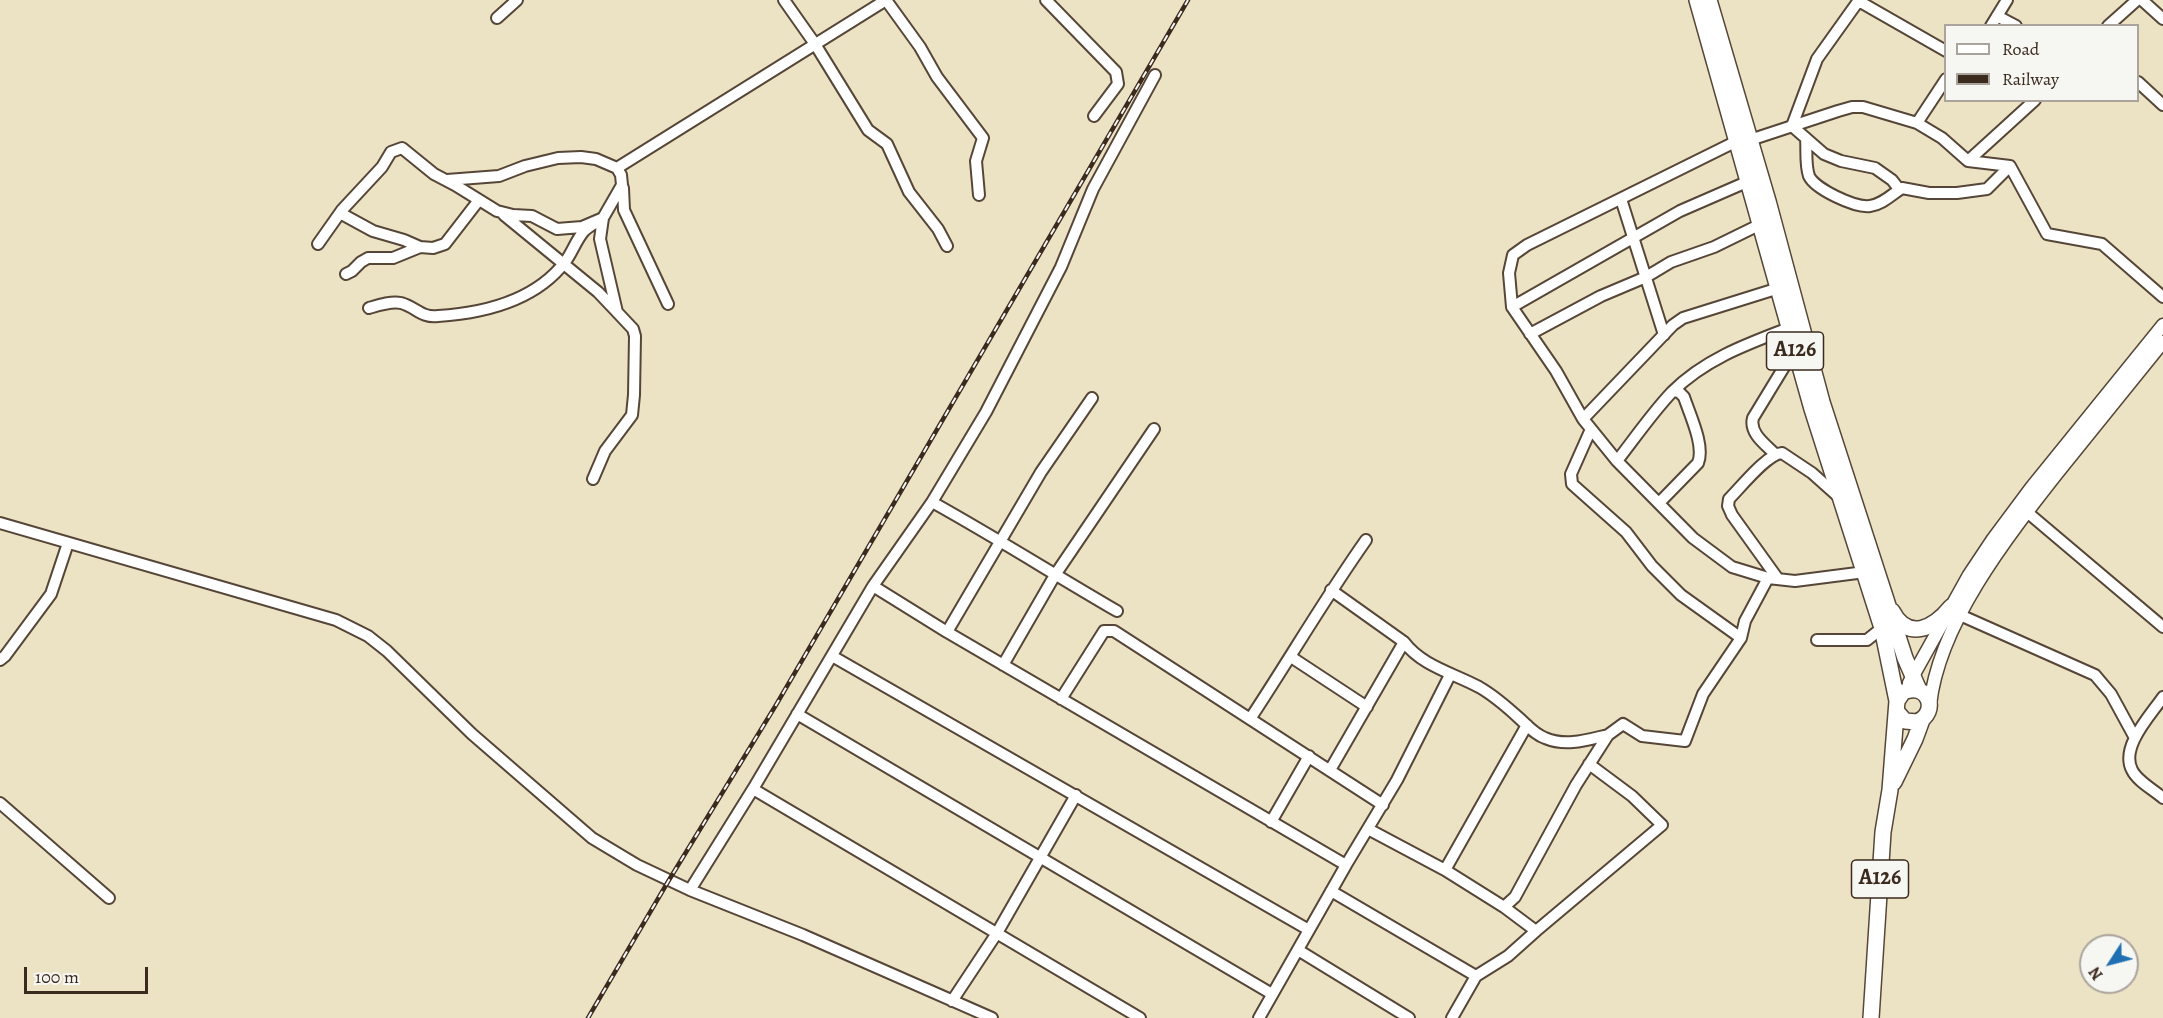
<!DOCTYPE html>
<style>
body{margin:0}
#map{position:relative;width:2163px;height:1018px;overflow:hidden;background:#ece3c5;font-family:Alegreya,serif}
canvas{display:block}
.legend{position:absolute;left:1944px;top:24px;width:195px;height:78px;box-sizing:border-box;background:#f6f6f2;border:2px solid #aba49d;margin:0;padding:8px 10px;list-style:none;font-size:18px;color:#3b2a1e}
.legend li{display:flex;align-items:center;gap:12px;height:30px}
.legend b{width:30px;border:2px solid #aba49d}
.north{position:absolute;left:2079px;top:934px;width:60px;height:60px;box-sizing:border-box;background:#f6f6f2;border:2px solid #aba49d;border-radius:50%;rotate:234deg;font-size:16px;font-weight:700;line-height:24px;text-align:center;color:#3b2a1e}
.north::after{content:'';display:block;margin:auto;width:21px;height:27px;background:#1f6fb2;clip-path:polygon(50% 0,100% 100%,50% 72%,0 100%)}
.scale{position:absolute;left:24px;top:967px;width:124px;height:27px;box-sizing:border-box;border:3px solid #3b2a1e;border-top:0;padding-left:8px;font-size:18px;line-height:21px;white-space:nowrap;color:#3b2a1e;-webkit-text-stroke:4px #f6f6f2;paint-order:stroke}
</style>
<div id="map">
<canvas width="2163" height="1018"></canvas>
<ul class="legend">
<li><b style="height:8px;background:#fff"></b>Road</li>
<li><b style="height:8px;background:#3b2a1e"></b>Railway</li>
</ul>
<div class="north">N</div>
<div class="scale">100 m</div>
</div>
<script>
const g = document.querySelector('canvas').getContext('2d');
g.lineJoin = 'round';
function strokePath(path, color, width, dash) {
  g.strokeStyle = color;
  g.lineWidth = width;
  g.lineCap = dash ? 'butt' : 'round';
  g.setLineDash(dash || []);
  g.stroke(path);
}
function label(font, color, halo, rows, align = 'center') {
  g.font = font + ' Alegreya,serif';
  g.lineWidth = 4.5;
  g.setLineDash([]);
  g.textBaseline = 'middle';
  g.strokeStyle = halo;
  g.fillStyle = color;
  for (const [text, x, y, turn = 0] of rows) {
    g.save();
    g.translate(x, y);
    g.rotate((+turn || 0) * Math.PI / 180);
    g.textAlign = isNaN(turn) ? turn : align;
    if (halo) g.strokeText(text, 0, 0);
    g.fillText(text, 0, 0);
    g.restore();
  }
}
const minor = new Path2D(`
 M784,0L815,44L868,130L887,144L909,192L938,229L947,246
 M886,0L920,47L937,77L983,138L976,161L979,195
 M1046,0L1116,72L1118,84L1094,116
 M2142,0L2163,19
 M1997,16L2016,26
 M497,18L517,0
 M1991,26L2007,0
 M2108,26L2137,0
 M2138,82L2163,105
 M1917,123L1946,79
 M1792,126L1817,59L1857,3H1862L1946,51
 M1792,126L1824,154L1841,161L1875,168L1892,180L1899,189
 M1806,138C1807,150 1805,165 1809,176C1815,189 1855,208 1870,206C1883,204 1891,195 1902,188L1929,193H1957L1987,189L2010,166
 M1750,140L1838,111L1852,107H1863L1917,123L1942,138L1968,161L2010,166
 M1968,161L2035,100
 M2010,166L2047,234L2102,244L2163,297
 M617,168L886,0
 M447,180L499,176L525,166L558,158L581,157L596,159L617,168L621,175L622,185L603,218L600,239L617,312L633,329L635,336L634,395L632,415L605,451L593,479
 M1749,181L1680,211L1512,307L1556,371L1583,419L1617,461L1693,538L1732,567L1768,578L1795,581L1865,572
 M623,188L624,210L668,304
 M1621,199L1664,335
 M340,213L373,231L404,240L420,247L433,248L445,244L479,200
 M504,215L598,292L617,312
 M318,244L342,210L382,167L391,152L402,148L434,174L455,185L497,211L513,215L532,216L557,229L582,227L603,218C597,222 589,226 584,231C576,240 572,253 565,262C535,301 485,313 438,316C421,318 416,307 401,303C391,301 379,305 369,308
 M346,274L352,271L361,262L368,258H393L420,247
 M1512,307L1509,273L1513,255L1527,245L1737,141
 M1530,334L1601,296L1646,277L1671,262L1714,247L1761,224
 M1583,419L1673,325L1683,318L1779,288
 M1591,429L1571,474L1572,484L1626,532L1652,566L1681,595L1741,638
 M1775,454C1765,444 1749,433 1753,418L1795,349
 M1617,461C1635,438 1652,413 1672,392C1705,359 1747,344 1789,328
 M932,502C995,537 1055,575 1117,611
 M1659,503L1698,463C1705,446 1690,415 1684,397L1679,392L1673,391
 M2027,512L2163,627
 M0,523L336,620L368,636L387,651L472,734L592,838L637,865L690,890L803,935L992,1018
 M1778,579L1732,515L1728,506L1729,499C1741,487 1767,454 1782,453L1812,473L1840,498
 M873,586L947,632L1346,865
 M1331,590L1404,642C1422,666 1453,673 1479,687C1493,695 1507,707 1519,718C1528,726 1534,734 1545,738C1566,747 1587,740 1608,735
 M1960,615L2095,675L2111,694L2135,738
 M947,632L1041,472L1092,398
 M1817,640H1867L1882,628
 M832,656L1309,930
 M1291,657L1367,707
 M0,660L5,656L51,594L68,543
 M1003,665L1055,575L1154,429
 M2163,697C2150,716 2120,747 2132,770C2137,781 2154,790 2163,798
 M1061,699L1104,631H1114L1383,805
 M797,714L1272,994
 M1250,719C1289,660 1325,598 1366,540
 M1330,770L1404,642
 M753,789L1140,1018
 M0,803L109,898
 M1271,822L1309,756
 M1368,829L1445,870L1504,907
 M1445,870L1527,725
 M690,890L753,789L873,586L932,502L986,412L1061,267L1093,189L1155,75
 M1331,891L1476,976
 M1536,931L1662,825L1632,796L1589,764
 M1298,950L1409,1018
 M952,1001L997,933L1076,795
 M1259,1018L1346,865L1397,780L1450,675
 M1452,1018L1476,976L1508,956L1536,931L1504,907L1515,897L1576,785L1608,735L1623,724L1642,736L1685,741L1703,694L1741,638L1745,621L1768,578`);
const major = new Path2D(`
 M1909,683L1969,575L1993,539L2031,488L2163,325
 M1930,705C1939,621 2011,532 2062,467C2096,425 2129,384 2163,342`);
const highway = new Path2D(`
 M1697,0L1812,409L1882,628L1897,701
 M1709,0L1768,201L1822,402L1905,658L1919,690
 M1892,611C1908,642 1934,628 1951,607
 M1894,782L1915,739L1922,720
 M1871,1018L1883,832L1890,790L1897,701L1903,692C1928,681 1940,712 1917,722L1905,721L1897,712`);
strokePath(minor, '#564637', 14);
strokePath(major, '#564637', 15);
strokePath(highway, '#564637', 18);
strokePath(minor, '#fff', 10);
strokePath(major, '#fff', 12);
strokePath(highway, '#fff', 15);
const rail = new Path2D(`
 M588,1018L669,880L776,705L1188,0`);
strokePath(rail, '#3b2a1e', 4.5);
strokePath(rail, '#f6f6f2', 2, [7]);
for (const [x, y, w] of [
 [1795,351,57],
 [1880,879,57]
]) {
  const box = new Path2D();
  box.roundRect(x - w / 2, y - 19, w, 38, 4.5);
  g.fillStyle = '#f6f6f2';
  g.fill(box);
  strokePath(box, '#3b2a1e', 1.5);
}
label('bold 22px', '#3b2a1e', null, [
 ["A126",1795,351],
 ["A126",1880,879]
]);
</script>
